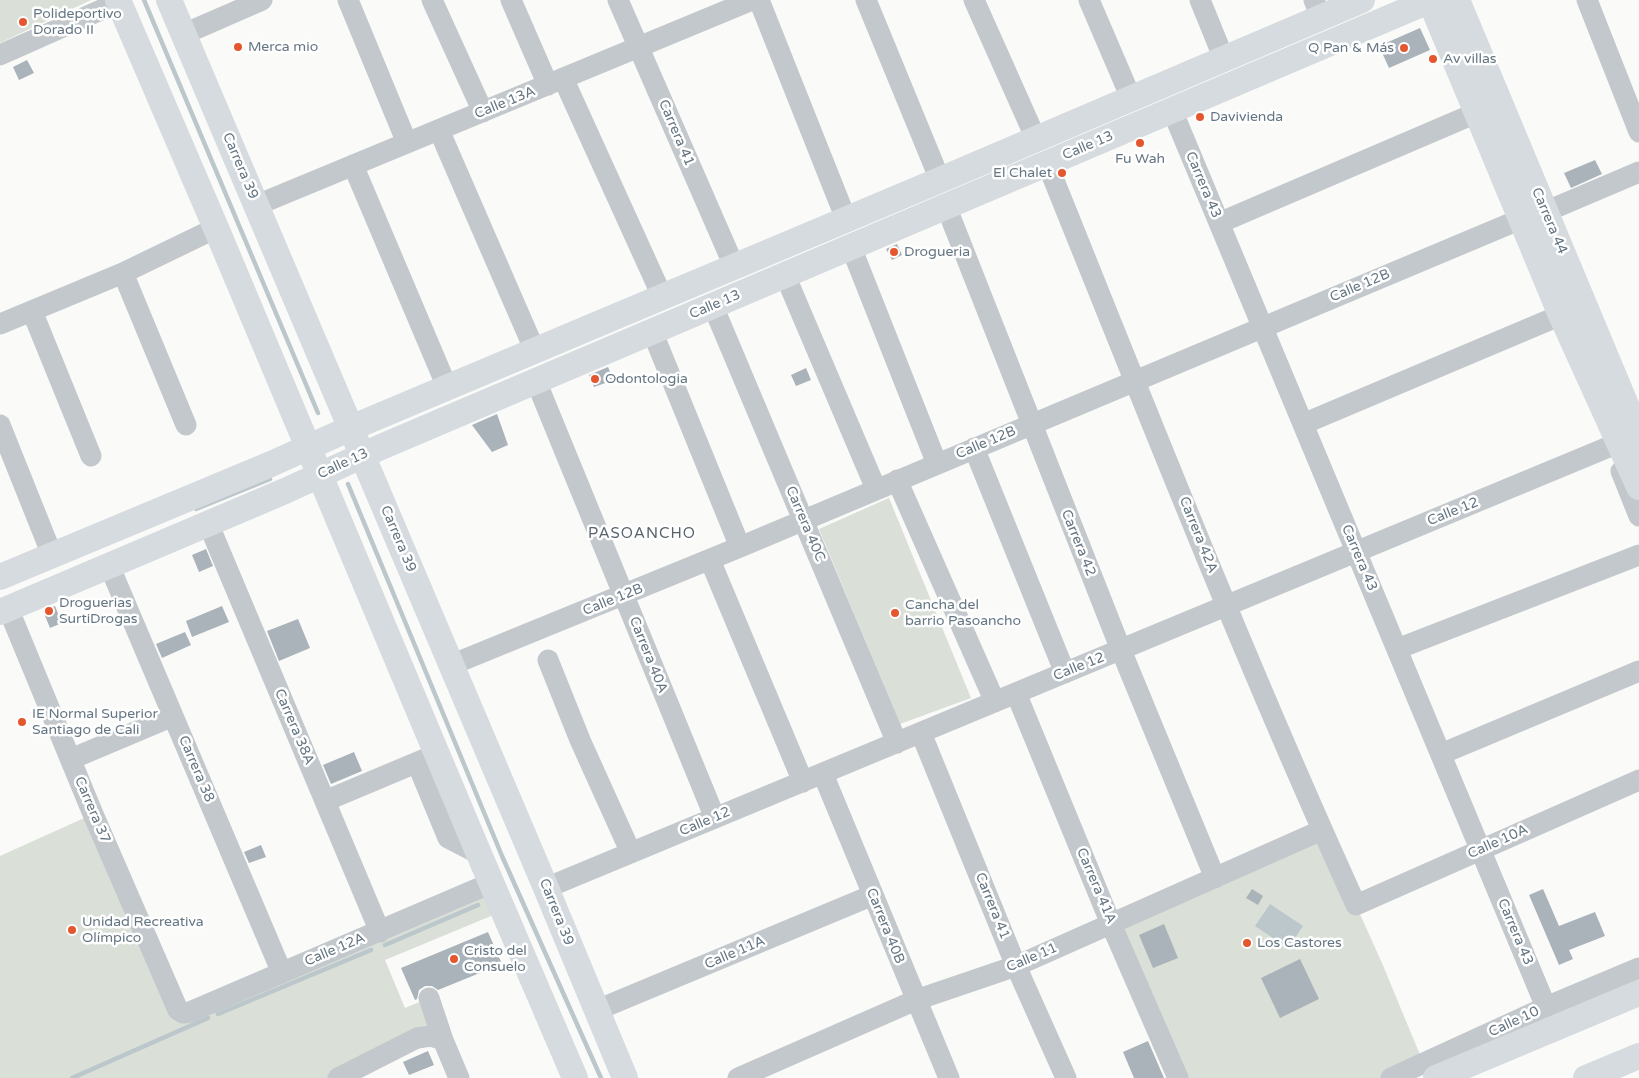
<!DOCTYPE html>
<meta charset="utf-8">
<style>
body{margin:0}
canvas{display:block;background:#fafaf8}
</style>
<canvas width="1639" height="1078"></canvas>
<script>
const g = document.querySelector('canvas').getContext('2d');
g.lineJoin = 'round';
function fill(path, color) {
  g.fillStyle = color;
  g.fill(path, 'evenodd');
}
function strokePath(path, color, width, dash) {
  g.strokeStyle = color;
  g.lineWidth = width;
  g.lineCap = dash ? 'butt' : 'round';
  g.setLineDash(dash || []);
  g.stroke(path);
}
function label(font, color, halo, rows, align = 'center') {
  g.font = font + ' "Varela Round",sans-serif';
  g.lineWidth = 5;
  g.setLineDash([]);
  g.textBaseline = 'middle';
  g.strokeStyle = halo;
  g.fillStyle = color;
  for (const [text, x, y, turn = 0] of rows) {
    g.save();
    g.translate(x, y);
    g.rotate((+turn || 0) * Math.PI / 180);
    g.textAlign = isNaN(turn) ? turn : align;
    if (halo) g.strokeText(text, 0, 0);
    g.fillText(text, 0, 0);
    g.restore();
  }
}
fill(new Path2D(`
 M0,0H91L0,43Z
 M889,498L971,698L900,724L819,529Z
 M93,814L178,1010L491,883L503,911L385,960L405,1008L429,998L443,1040L338,1078H0V856Z
 M1322,830L1382,963L1418,1050L1424,1063L1391,1078H1178L1111,924Z`), '#dadfd7');
fill(new Path2D(`
 M1270,904L1303,926L1288,948L1255,926Z`), '#bbc7cb');
strokePath(new Path2D(`
 M144,0L318,413
 M348,484L502,856L601,1078
 M196,509L270,479
 M385,945L478,905
 M218,1014L371,950
 M72,1078L208,1018`), '#bbc7cb', 4.5);
fill(new Path2D(`
 M1420,28L1430,50L1389,68L1379,46Z
 M27,60L34,73L19,80L13,67Z
 M1595,160L1602,174L1571,188L1564,173Z
 M897,244L902,255L892,260L886,249Z
 M608,367L614,380L594,387L589,375Z
 M806,368L811,380L796,386L791,375Z
 M497,414L508,445L492,452L472,425Z
 M206,549L213,566L199,572L192,555Z
 M55,606L62,623L50,628L43,611Z
 M222,606L229,622L192,637L186,621Z
 M298,619L310,648L279,661L267,631Z
 M185,632L191,645L162,658L156,644Z
 M354,752L362,771L331,784L323,765Z
 M261,845L266,857L249,863L244,852Z
 M1252,889L1263,896L1258,905L1246,898Z
 M1543,889L1559,926L1595,912L1605,936L1569,950L1573,959L1559,965L1529,895Z
 M1164,924L1178,958L1153,968L1139,935Z
 M488,932L502,964L438,990L432,986H425L419,990L417,999L415,1000L401,968Z
 M1300,959L1319,999L1280,1018L1261,978Z
 M1148,1041L1164,1078H1134L1123,1052Z
 M428,1051L434,1065L409,1075L403,1062Z`), '#aab3b9');
strokePath(new Path2D(`
 M348,0L407,143
 M432,0L483,112
 M511,0L548,85
 M618,0L734,266
 M759,0L846,219
 M866,0L940,180
 M974,0L1036,139
 M1089,0L1131,98
 M1200,0L1224,59
 M1314,0L1321,17
 M1587,0L1639,132
 M184,34L262,0
 M0,55L119,2
 M563,78L662,296
 M1172,110L1546,1007
 M439,130L535,351
 M1047,163C1147,411 1245,661 1356,905L1639,780
 M353,165L447,387
 M257,205L752,0
 M946,206L1121,650L1215,878
 M1545,212L1639,172
 M1219,223L1476,113
 M851,247L937,464
 M123,273L186,425
 M785,275L876,489
 M713,306L897,743
 M32,311L91,456
 M0,324L123,273L216,228
 M652,331L740,547
 M536,381L715,818
 M1303,424L1561,315L1566,328
 M0,425L52,555
 M974,448L1065,673
 M1621,471L1639,516
 M897,480L995,702
 M208,523L380,932
 M710,560L803,782
 M109,565L282,973
 M8,608L93,814L178,1010L183,1013L190,1012L491,883
 M1397,649L1639,555
 M548,660L580,740L631,853
 M451,665L740,547L1521,219
 M1016,693L1111,924L1178,1078
 M921,733L1016,966L1066,1078
 M1441,754L1639,671
 M71,759L173,716
 M417,763L448,838L479,854
 M823,774L949,1078
 M325,801L437,754
 M546,888L1611,446
 M429,998L443,1040L459,1078
 M597,1010L873,895
 M338,1078L417,1038L431,1036L443,1040
 M738,1078L916,1000L1016,966L1322,830
 M1391,1078L1546,1007L1639,968`), '#c3c8cc', 21);
strokePath(new Path2D(`
 M118,0L216,228L479,854L575,1078
 M169,0L546,888L625,1078
 M1430,0L1561,315L1639,487
 M1457,0L1629,412L1639,442
 M0,577L271,464L351,428L940,180L1362,0
 M0,612L285,491L381,447L1431,0
 M1436,1078L1639,993
 M1586,1078L1639,1056`), '#d6dbdf', 26);
for (const [x, y, r, color] of [
 [23,22,5,"#e4572e"],
 [238,47,5,"#e4572e"],
 [1404,48,5,"#e4572e"],
 [1433,59,5,"#e4572e"],
 [1200,117,5,"#e4572e"],
 [1140,143,5,"#e4572e"],
 [1062,173,5,"#e4572e"],
 [894,252,5,"#e4572e"],
 [595,379,5,"#e4572e"],
 [49,611,5,"#e4572e"],
 [895,613,5,"#e4572e"],
 [22,722,5,"#e4572e"],
 [72,930,5,"#e4572e"],
 [1247,943,5,"#e4572e"],
 [454,959,5,"#e4572e"]
]) {
  const dot = new Path2D();
  dot.arc(x, y, r, 0, 2 * Math.PI);
  g.fillStyle = color;
  g.fill(dot);
  strokePath(dot, '#fff', 2);
}
label('14px', '#657683', '#fff', [
 ["Polideportivo",33,14],
 ["Dorado II",33,30],
 ["Merca mio",248,47],
 ["Q Pan & Más",1394,48,"right"],
 ["Av villas",1443,59],
 ["Davivienda",1210,117],
 ["Fu Wah",1140,159,"center"],
 ["El Chalet",1052,173,"right"],
 ["Drogueria",904,252],
 ["Odontologia",605,379],
 ["Droguerias",59,603],
 ["SurtiDrogas",59,619],
 ["Cancha del",905,605],
 ["barrio Pasoancho",905,621],
 ["IE Normal Superior",32,714],
 ["Santiago de Cali",32,730],
 ["Unidad Recreativa",82,922],
 ["Olímpico",82,938],
 ["Los Castores",1257,943],
 ["Cristo del",464,951],
 ["Consuelo",464,967]
], 'left');
label('14px', '#657683', '#fff', [
 ["Calle 13A",505,103,-22],
 ["Carrera 41",676,133,67],
 ["Calle 13",1088,146,-23],
 ["Carrera 39",240,166,67],
 ["Carrera 43",1203,185,67],
 ["Carrera 44",1549,221,67],
 ["Calle 12B",1360,286,-23],
 ["Calle 13",715,305,-23],
 ["Calle 12B",986,443,-23],
 ["Calle 13",343,464,-25],
 ["Calle 12",1453,512,-22],
 ["Carrera 40C",805,524,67],
 ["Carrera 42A",1198,535,68],
 ["Carrera 39",398,539,67],
 ["Carrera 42",1078,543,68],
 ["Carrera 43",1359,558,67],
 ["Calle 12B",613,600,-22],
 ["Carrera 40A",648,655,68],
 ["Calle 12",1079,667,-22],
 ["Carrera 38A",294,727,67],
 ["Carrera 38",196,769,67],
 ["Carrera 37",92,810,67],
 ["Calle 12",705,822,-23],
 ["Calle 10A",1498,842,-24],
 ["Carrera 41A",1096,886,67],
 ["Carrera 41",992,906,68],
 ["Carrera 39",556,912,68],
 ["Carrera 40B",885,926,68],
 ["Carrera 43",1515,932,67],
 ["Calle 12A",335,950,-23],
 ["Calle 11A",735,953,-23],
 ["Calle 11",1032,958,-23],
 ["Calle 10",1514,1022,-25]
]);
g.letterSpacing = '1px';
label('15px', '#57646e', '#fff', [
 ["PASOANCHO",642,534]
]);
g.letterSpacing = '0px';
</script>
